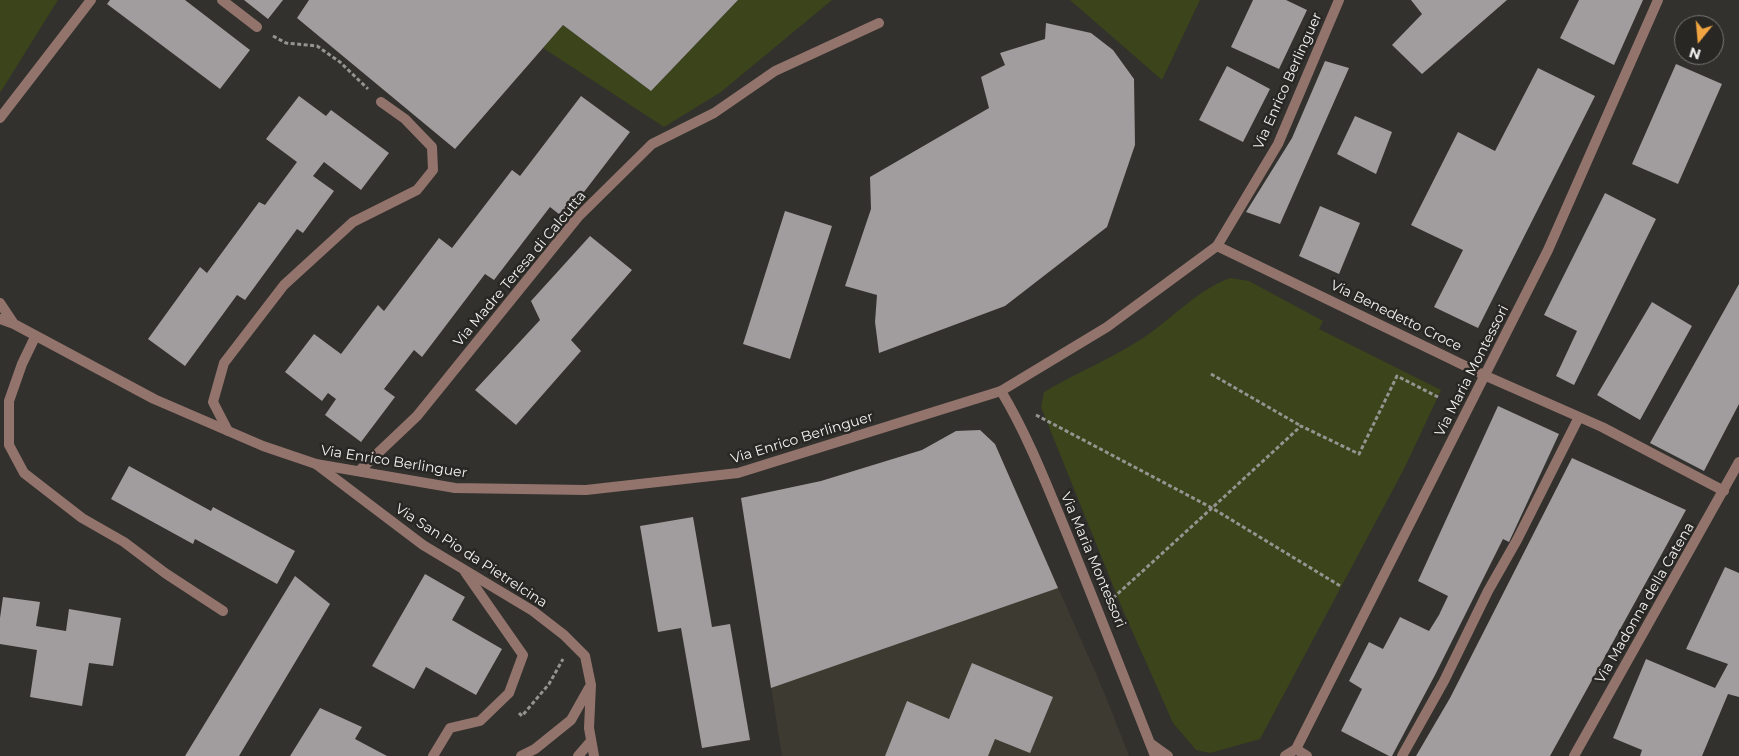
<!DOCTYPE html>
<style>
body{margin:0}
#map{position:relative;width:1739px;height:756px;overflow:hidden;background:#32312d;font-family:Montserrat,sans-serif}
canvas{display:block}
.north{position:absolute;left:1674px;top:15px;width:50px;height:50px;box-sizing:border-box;background:#282724;border:1px solid #797876;border-radius:50%;rotate:197deg;font-size:14px;font-weight:700;line-height:20px;text-align:center;color:#f3f2f0}
.north::after{content:'';display:block;margin:auto;width:18px;height:22px;background:#f1a540;clip-path:polygon(50% 0,100% 100%,50% 72%,0 100%)}
</style>
<div id="map">
<canvas width="1739" height="756"></canvas>
<div class="north">N</div>
</div>
<script>
const g = document.querySelector('canvas').getContext('2d');
g.lineJoin = 'round';
function fill(path, color) {
  g.fillStyle = color;
  g.fill(path, 'evenodd');
}
function strokePath(path, color, width, dash) {
  g.strokeStyle = color;
  g.lineWidth = width;
  g.lineCap = dash ? 'butt' : 'round';
  g.setLineDash(dash || []);
  g.stroke(path);
}
function label(font, color, halo, rows, align = 'center') {
  g.font = font + ' Montserrat,sans-serif';
  g.lineWidth = 5;
  g.setLineDash([]);
  g.textBaseline = 'middle';
  g.strokeStyle = halo;
  g.fillStyle = color;
  for (const [text, x, y, turn = 0] of rows) {
    g.save();
    g.translate(x, y);
    g.rotate((+turn || 0) * Math.PI / 180);
    g.textAlign = isNaN(turn) ? turn : align;
    if (halo) g.strokeText(text, 0, 0);
    g.fillText(text, 0, 0);
    g.restore();
  }
}
fill(new Path2D(`
 M980,430L995,444L1104,692L1129,756H782L741,498L821,481L922,450L956,431Z`), '#3d3a31');
fill(new Path2D(`
 M0,0H58L0,93Z
 M738,0H832L721,92L664,127L543,48L563,25L651,91Z
 M1070,0H1200L1162,80Z
 M1230,278L1249,281L1323,321L1319,329L1441,390L1405,467L1260,739L1210,753L1196,750L1173,723L1122,608L1041,407L1044,392C1074,374 1106,361 1135,343C1168,324 1194,291 1230,278Z`), '#3b441a');
fill(new Path2D(`
 M110,0H185L250,50L220,89L107,4Z
 M244,0H283L268,19Z
 M309,0H738L651,91L563,25L455,149L297,18Z
 M1253,0H1286L1307,10L1279,69L1231,47Z
 M1411,0H1507L1422,74L1392,45L1422,14Z
 M1579,0H1643L1614,65L1560,38Z
 M1046,23L1091,33L1113,50L1134,79L1135,145L1107,227L1005,306L879,353L875,322L877,295L845,286L871,209L870,177L989,108L981,77L1005,65L1000,53L1045,39Z
 M1325,61L1349,68L1280,224L1246,212L1292,138Z
 M1676,64L1722,84L1678,184L1632,164Z
 M1227,66L1270,89L1243,142L1199,120Z
 M1538,68L1595,96L1478,328L1434,307L1463,250L1411,225L1458,132L1495,151Z
 M299,96L326,116L331,110L389,153L361,190L324,162L313,176L334,191L303,233L297,229L245,300L237,295L185,366L148,339L200,267L207,273L259,202L265,205L297,162L266,139Z
 M581,96L630,132L564,218L550,207L494,280L485,274L422,357L414,350L384,389L395,397L361,442L325,415L336,399L328,393L322,401L285,372L314,334L341,354L378,305L384,311L439,238L452,248L512,170L520,176Z
 M1355,116L1392,132L1376,174L1337,154Z
 M1605,193L1656,219L1574,385L1556,376L1577,331L1544,315Z
 M1320,206L1360,223L1339,274L1299,256Z
 M785,211L832,226L790,359L743,344Z
 M590,236L632,270L571,340L581,351L516,425L475,390L540,320L531,301Z
 M1739,284V404L1704,471L1650,443Z
 M1652,302L1692,326L1640,420L1597,395Z
 M1498,406L1559,434L1509,542L1503,539L1435,675L1392,756H1389L1341,731L1362,689L1349,681L1369,642L1383,649L1400,617L1429,631L1439,615L1448,596L1418,581Z
 M980,430L995,444L1058,588L771,688L741,498L821,481L922,450L956,431Z
 M1572,458L1686,510L1550,756H1416L1450,698Z
 M129,466L211,511L213,507L295,551L277,584L195,539L193,544L111,499Z
 M693,517L712,627L730,624L750,740L702,748L681,628L658,632L640,526Z
 M1725,567L1739,573V697L1728,694L1702,756H1640L1642,750L1613,738L1646,659L1715,688L1728,664L1686,649Z
 M425,574L465,597L452,620L502,649L476,695L426,667L414,689L372,666Z
 M295,576L330,604L239,756H185Z
 M3,597L40,602L36,626L66,631L69,609L121,618L113,666L89,663L82,706L30,697L37,650L0,644V618Z
 M972,663L1053,697L1030,753L995,739L988,756H885L907,701L949,719Z
 M320,708L362,727L355,739L387,756H290Z`), '#a19c9e');
strokePath(new Path2D(`
 M273,36L286,43L317,46L340,62L368,89
 M1211,374L1301,426
 M1036,415L1212,508L1301,426L1359,454L1397,376L1438,397
 M1113,598L1212,508L1342,587
 M519,713L522,716L549,684L563,659`), '#959491', 3, [4, 2.5]);
strokePath(new Path2D(`
 M222,0L257,27
 M1217,246L1486,376L1602,427L1724,491
 M35,337L22,364L9,401V445L24,473L82,518L124,542L165,573L223,611
 M1001,391C1027,434 1046,483 1065,529C1096,605 1125,680 1155,756
 M228,431L213,402L224,363L284,285L353,222L417,190L433,170L432,147L405,119L381,102
 M316,464L423,545L533,611L564,635L585,656L591,685L589,728L594,756
 M359,471L417,416L578,217L652,144L714,113L775,71L879,23
 M1150,743L1168,756
 M1296,749L1548,250L1658,0
 M433,756L450,728L480,721L509,693L523,655L465,572
 M521,756L535,749L571,720L589,688
 M578,756L591,741
 M1285,756L1296,749L1307,756
 M1402,756L1444,681L1488,591L1517,540L1579,417
 M1574,756L1739,462`), '#93746d', 10);
strokePath(new Path2D(`
 M0,118L91,0
 M0,303L14,324
 M0,319L14,324L154,399L263,446L316,464L455,488L586,490L738,473L1001,391L1107,327L1217,246L1278,144L1339,0`), '#93746d', 10);
label('14px', '#f3f2f0', '#282724', [
 ["Via Enrico Berlinguer",1288,81,-66],
 ["Via Madre Teresa di Calcutta",520,269,-50],
 ["Via Benedetto Croce",1396,316,26],
 ["Via Maria Montessori",1472,371,-63],
 ["Via Enrico Berlinguer",802,438,-17],
 ["Via Enrico Berlinguer",394,462,9],
 ["Via San Pio da Pietrelcina",471,556,33],
 ["Via Maria Montessori",1093,560,67],
 ["Via Madonna della Catena",1645,603,-60]
]);
</script>
